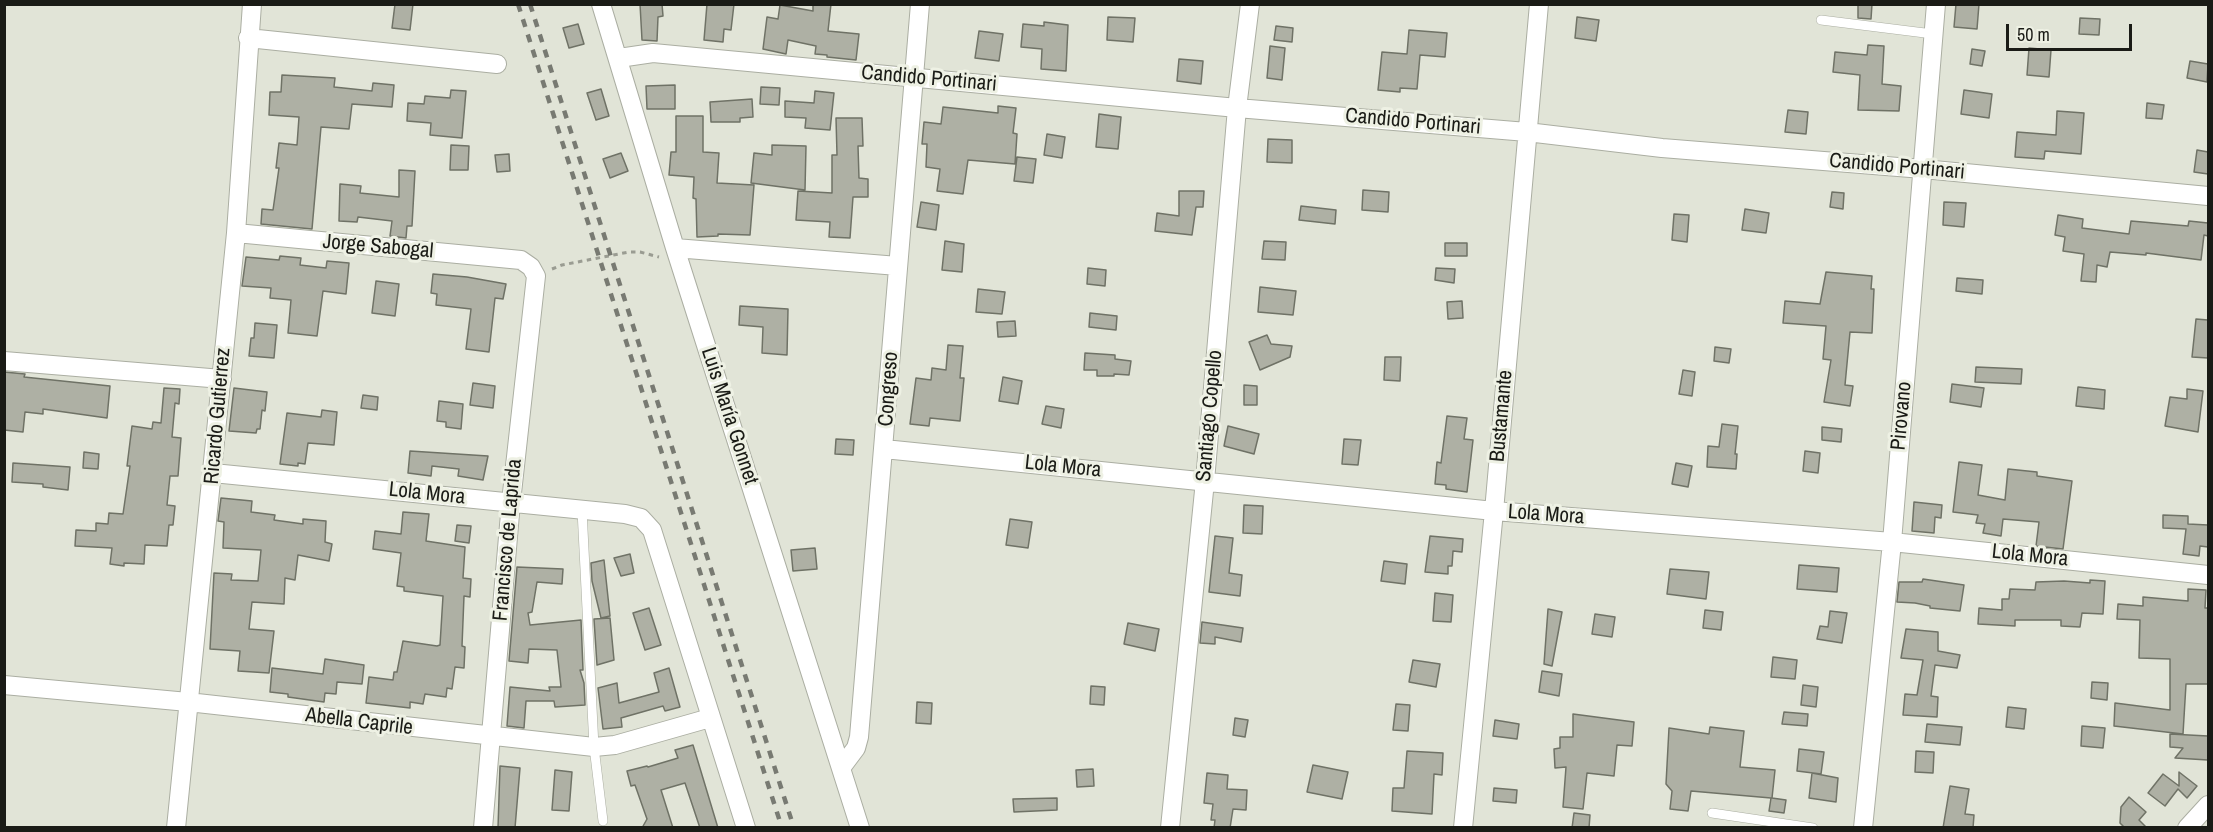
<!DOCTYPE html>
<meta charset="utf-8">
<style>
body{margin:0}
#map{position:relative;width:2213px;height:832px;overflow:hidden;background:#e1e4d7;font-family:"Archivo Narrow",sans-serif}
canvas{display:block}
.frame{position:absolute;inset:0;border:6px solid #1a1b16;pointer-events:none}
.scale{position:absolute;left:2006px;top:24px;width:126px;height:27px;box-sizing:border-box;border:3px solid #1a1b16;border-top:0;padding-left:8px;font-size:18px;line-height:21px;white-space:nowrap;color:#1a1b16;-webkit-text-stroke:4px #eef1e4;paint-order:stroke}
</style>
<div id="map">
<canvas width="2213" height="832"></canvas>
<div class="frame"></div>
<div class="scale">50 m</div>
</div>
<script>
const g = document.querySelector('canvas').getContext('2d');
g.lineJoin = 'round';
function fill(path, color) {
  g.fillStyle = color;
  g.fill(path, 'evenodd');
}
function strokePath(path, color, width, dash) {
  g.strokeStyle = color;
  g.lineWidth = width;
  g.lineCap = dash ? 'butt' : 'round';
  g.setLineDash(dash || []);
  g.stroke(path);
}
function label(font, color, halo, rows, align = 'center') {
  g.font = font + ' "Archivo Narrow",sans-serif';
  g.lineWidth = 6;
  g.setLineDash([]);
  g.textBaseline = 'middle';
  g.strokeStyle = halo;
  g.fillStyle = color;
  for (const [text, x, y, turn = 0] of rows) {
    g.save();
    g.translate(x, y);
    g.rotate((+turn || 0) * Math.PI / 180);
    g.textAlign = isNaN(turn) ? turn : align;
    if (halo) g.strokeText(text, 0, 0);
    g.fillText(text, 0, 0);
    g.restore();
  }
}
const building = new Path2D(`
 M395,4H413L410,30L392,28Z
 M640,4H662L663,16L658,17L657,41L642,40Z
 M707,4H734L731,30L724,29L723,42L704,40Z
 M813,4H831L828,31L859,34L856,60L827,57V55L815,54L816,46L788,40L786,54L763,49L767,17L778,19L780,5L813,11Z
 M1858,4H1872L1871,19L1858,18Z
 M1956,4H1979L1977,29L1954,27Z
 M1108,17L1135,18L1133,42L1107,40Z
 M1577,17L1599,20L1596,41L1575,38Z
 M2080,18L2100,19L2099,35L2079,34Z
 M1044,22L1068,25L1066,71L1041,69L1042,49L1021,47L1023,24L1044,26Z
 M578,24L584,44L569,48L563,28Z
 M1276,26L1293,28L1292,42L1274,40Z
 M1409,30L1447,33L1445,57L1420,55L1417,89L1400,88V92L1378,90L1382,52L1407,54Z
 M979,31L1003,34L999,61L975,58Z
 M1868,45L1884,46L1882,84L1901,86L1899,111L1858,110L1860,75L1833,72L1835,52L1867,55Z
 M1270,46L1285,48L1282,80L1267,78Z
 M2029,48L2051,50L2049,77L2027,75Z
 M1972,49L1985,51L1982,66L1970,64Z
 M1179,59L1203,61L1201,84L1177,81Z
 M2190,61L2208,64L2207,82L2187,78Z
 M282,75L335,78L334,87L372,91L373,83L394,85L392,107L352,104L349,129L321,127L312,229L261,224L262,209L273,210L279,168H276L279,143L297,145L299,117L269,115L270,92H281Z
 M675,85V109H647L646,86Z
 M761,87L780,88L779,105L760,104Z
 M601,89L609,116L596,120L587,93Z
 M451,90L466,91L462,138L430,135L431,123L407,121L408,103L424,104L425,96L450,98Z
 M1964,90L1992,94L1989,118L1961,114Z
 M815,91L834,93L830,130L805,128L806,118L785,117V101L814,103Z
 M752,99L753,117L740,118V122H711L710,102Z
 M2147,103L2164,105L2162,119L2146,118Z
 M998,106L1016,108L1013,133L1017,134L1015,164L968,160L963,194L937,191L940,169L926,167L927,144H922L924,122L941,124L943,107L998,113Z
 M1788,110L1808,112L1806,134L1785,132Z
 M2057,111L2084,113L2081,154L2045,151L2044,159L2015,157L2017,132L2056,135Z
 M1099,114L1121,117L1118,149L1096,147Z
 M676,116H703V152L719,153L717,183L754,185L750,235L718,234V236L697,237L696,199L693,198L694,177L669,175L671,152H676Z
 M836,118H862L863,146H858L859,178L868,179V197H853L850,238L829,237L830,222L796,220L798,191L832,193V155H837Z
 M1047,134L1065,137L1062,158L1044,155Z
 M1268,139L1292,140V163L1267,162Z
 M451,145L469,146L468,170H450Z
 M772,145L806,146L805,190L751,183L754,153L772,155Z
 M2197,150L2208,152V174L2194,172Z
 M621,153L628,171L610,178L603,159Z
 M509,154L510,171L497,172L495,155Z
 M1017,157L1036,159L1033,183L1014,181Z
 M399,170L415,171L412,226H407L406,238L390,236L392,221L358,217L357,222L339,221L340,184L361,186L360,193L399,197Z
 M1363,190L1389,192L1388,212L1362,210Z
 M1179,191H1204L1203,207H1196L1192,235L1155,231L1157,213L1179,216Z
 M1832,192L1844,193L1843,209L1830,207Z
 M921,202L939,205L936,230L917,227Z
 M1944,202L1966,203L1964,227L1943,225Z
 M1301,206L1336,210L1335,224L1299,220Z
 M1745,209L1769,213L1766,233L1742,230Z
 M1674,214L1689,215L1687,242L1672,240Z
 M2058,215L2083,219L2082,228L2129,234L2131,221L2188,226L2189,221L2208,223V236L2204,235L2201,260L2146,253V255L2110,252L2107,267L2097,265L2096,282L2081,281L2084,254L2063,251L2065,237L2055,235Z
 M945,241L964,244L962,272L942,270Z
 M1264,241L1286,242L1285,260L1262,259Z
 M1445,243H1467V256H1445Z
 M280,256L301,258L300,265L326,268L327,261L349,263L346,294L323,291L317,336L288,333L291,300L270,298L271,288L242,286L246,257L279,260Z
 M1088,268L1106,270L1105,286L1087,284Z
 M1436,268L1455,269L1454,283L1435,280Z
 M1826,272L1872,276L1871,289H1874L1872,333L1850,332L1845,385L1853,386L1850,406L1824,402L1831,360L1823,359L1826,326L1783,323L1785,301L1820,304Z
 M433,274L467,277L506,284L503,299L495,298L489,352L466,349L471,309L436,305L437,294L431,293Z
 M1957,278L1983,280L1982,294L1956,291Z
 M376,281L399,284L395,316L372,313Z
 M1260,287L1296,291L1293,315L1258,312Z
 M978,289L1005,292L1002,314L976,312Z
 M1462,301L1463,318L1448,319L1447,302Z
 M740,306L788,309L787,355L762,353L763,327L739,325Z
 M1090,313L1117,316L1116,330L1089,327Z
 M2196,319L2208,320V358L2192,357Z
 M1015,321L1016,336L998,337L997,322Z
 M255,323L277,325L274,358L249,356L251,338H254Z
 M1267,335L1271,344L1292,346L1290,357L1260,370L1249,342Z
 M948,345L963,346L960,378H964L960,421L930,418L929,426L910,424L916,378L931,380L932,368L946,370Z
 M1715,347L1731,349L1729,363L1714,361Z
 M1085,353L1115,355V359L1131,361L1129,375L1114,374V376H1097V370H1084Z
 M1385,357H1401L1400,381L1384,380Z
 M1976,367L2022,369L2021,384L1975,382Z
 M1683,370L1695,372L1692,396L1679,394Z
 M4,372L25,374L24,377L110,386L107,418L43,409V414L25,412L23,432L4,430Z
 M1003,377L1022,381L1018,404L999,401Z
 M473,383L495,386L493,408L470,405Z
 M1952,384L1984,388L1981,407L1950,402Z
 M1244,385L1257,386V405H1244Z
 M2078,387L2105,390L2104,409L2076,406Z
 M164,388L180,389L179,404L175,403L172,437L181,438L178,476H170L167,505L175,506L173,525H169L167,546L145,545L144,564L124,563V566L110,564L112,548L75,546L76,530L96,531V523L108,524L109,513L123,514L130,466H127L132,426L152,429L153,422L161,423Z
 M234,388L267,392L265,411L262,410L260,429H257L256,433L229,431Z
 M2187,389L2203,391L2198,432L2165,426L2170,397L2187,399Z
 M363,395L378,397L377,410L361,408Z
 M439,401L463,404L461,429L446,427V422L437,421Z
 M1046,406L1064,409L1061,428L1042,424Z
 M322,410L337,412L334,445L308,443L305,464L298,463V466L280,464L287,413L321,417Z
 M1447,416L1467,418L1464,439L1473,440L1467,492L1446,489V485L1435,484L1437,462L1441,463Z
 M1722,424L1738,426L1735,454H1737L1736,469L1707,467L1708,446L1719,447Z
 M1228,426L1259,434L1254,454L1224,446Z
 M1822,427L1842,429L1841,442L1822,440Z
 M836,439L854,440L853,455L835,454Z
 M1344,439L1361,440L1358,465L1342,464Z
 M410,451L488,456L483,480L458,476L459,469L432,466L431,476L408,473Z
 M1805,451L1820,453L1818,473L1803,471Z
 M84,452L99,454L98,469L83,468Z
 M1959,462L1982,465L1978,495L2005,500L2008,469L2037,472V476L2072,481L2063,549L2036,546L2039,522L2003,519L2001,536L1983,533L1985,524L1976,523L1978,515L1953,512Z
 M13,463L70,467L68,490L43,487V484L12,482Z
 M1676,463L1692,466L1688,487L1672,484Z
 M221,498L252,501L251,512L275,515L274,520L303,524V519L326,521L325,542L332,544L329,561L298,555L295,580L285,578L284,604L252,602L249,629L274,631L269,673L238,671L240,651L210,649L214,573L232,574L231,580L258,581L261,550L223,548L224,522L218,521Z
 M1914,502L1942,505L1941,518L1935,517L1934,533L1912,531Z
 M1244,505L1263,506L1262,534L1243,533Z
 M403,512L429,514L426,541L465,547L463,578L471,579L470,597L464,596L462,646L465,647L464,668L455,667L452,689L447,688L446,697L425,694L423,704L410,702V708L366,703L369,677L393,680L394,672H397L403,641L437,646L440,645L443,596L404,591V587L397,586L401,553L373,549L375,531L401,534Z
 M2163,515L2188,516V524L2208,525V547L2200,546L2199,556L2183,554L2186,529L2163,528Z
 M1010,519L1032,522L1028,548L1006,545Z
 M457,525L471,526L469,543L455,541Z
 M1215,536L1233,538L1229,573L1242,575L1240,596L1209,592Z
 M1430,536L1463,539L1462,552L1453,551L1452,566H1448V574L1425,572Z
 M815,548L817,569L793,571L791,550Z
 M630,554L634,573L621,576L614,558Z
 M604,560L610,616L601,618L592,581L591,563Z
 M1384,561L1407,564L1405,584L1381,581Z
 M1799,565L1839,568L1837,592L1797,589Z
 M517,567L563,569L562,584L537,582L532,612L528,613L530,625L581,620L583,670H580L584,683L585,705L555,707L554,701H526L524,728L507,726L510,687L550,691L549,687H561L557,650L529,649L528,663L509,661Z
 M1670,569L1709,572L1706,599L1667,594Z
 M1923,579L1964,585L1960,611L1930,608V606L1915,603L1897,602L1899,582H1922Z
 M2090,580L2105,581L2103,614L2082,613L2080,627L2061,626V620H2015V626L1978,624L1979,608L2002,610V599H2009L2010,589L2035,590L2036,582L2064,581L2090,583Z
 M2188,589L2206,590L2205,608H2208V684H2186L2183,734L2114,726L2115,703L2170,710V659L2139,658L2140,620L2117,619L2118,604L2143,606V597L2188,601Z
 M1435,593L1453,595L1451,622L1433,621Z
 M649,608L661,645L645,650L633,613Z
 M1548,609L1562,612L1552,666L1544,664Z
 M1705,610L1723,612L1721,630L1703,628Z
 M1830,611L1847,613L1842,643L1817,639L1820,626L1828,627Z
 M1595,614L1615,617L1612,637L1592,634Z
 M610,618L614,660L597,665L594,619Z
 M1202,622L1243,628L1241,642L1215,637V644L1200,643Z
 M1128,623L1159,629L1155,651L1124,644Z
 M1906,629L1938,632V651L1960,655L1957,668L1935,665L1931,696L1938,697L1937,717L1903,715L1905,694L1917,695L1923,660L1901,658Z
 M1773,657L1797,660L1795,679L1771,677Z
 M325,659L364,665L362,684L337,682L336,694L325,693L324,702L288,697V694L270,692L272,668L323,674Z
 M1413,660L1440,664L1436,687L1409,682Z
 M669,668L680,707L665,711L663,706L621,718L622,727L603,729L598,688L617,683L619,703L659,692L654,673Z
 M1542,671L1562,674L1559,696L1539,692Z
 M2092,682L2108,683L2107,700L2091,698Z
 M1803,685L1818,687L1816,707L1801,705Z
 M1091,686L1105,687L1104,705L1090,704Z
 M917,702L932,703L931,724L916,723Z
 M1396,704L1410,705L1408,731L1393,730Z
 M2008,707L2026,709L2024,729L2006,727Z
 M1784,712L1808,714L1807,726L1782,724Z
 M1573,714L1634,722L1632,746L1617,745L1614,776L1587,773L1583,809L1563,807L1566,767L1555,768L1554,749L1560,748V737H1573Z
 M1235,718L1248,720L1245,737L1233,735Z
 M1495,720L1519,724L1517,739L1493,736Z
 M1927,724L1962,727L1960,745L1925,742Z
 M2082,726L2105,728L2103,748L2081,746Z
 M1710,727L1744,731L1740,767L1775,770L1772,798L1786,800L1784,813L1769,811L1771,798L1691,791L1688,811L1670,809L1672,791L1666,784L1669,728L1709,734Z
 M2170,734L2208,736V760L2175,758L2183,748L2170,747Z
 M693,745L718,828H700L685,783L661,790L673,828H642L647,819L635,785L631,786L627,771L647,766L648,767L678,758L675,750Z
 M1799,749L1824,752L1821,774L1797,771Z
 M1407,751L1443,753L1442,775L1434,774L1432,814L1392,811L1393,788H1404Z
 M1916,751L1934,752L1933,773L1915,772Z
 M1313,765L1348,772L1342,799L1307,792Z
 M500,766L520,768L515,828H498Z
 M1093,769L1094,786L1077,787L1076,770Z
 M555,770L572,772L569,811L552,810Z
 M2179,772L2197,786L2187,798L2178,789L2165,806L2148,793L2163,774L2179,786Z
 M1207,773L1228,775L1227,789L1247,790L1246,810L1233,809L1230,828H1214L1215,820H1211L1213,804L1204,803Z
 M1812,773L1838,778L1836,802L1809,798Z
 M1950,786L1969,789L1965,814L1974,815L1973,828H1943Z
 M1494,788L1517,790L1516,803L1493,801Z
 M2129,797L2146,812L2139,820L2147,828H2125L2120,823L2121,807Z
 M1057,798V810L1014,812L1013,799Z
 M1574,813L1590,815L1589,828H1572Z`);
fill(building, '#aeb0a4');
strokePath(building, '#6f7266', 1.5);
const service = new Path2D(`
 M1821,20L1933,34
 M582,510L594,747L603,821
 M1712,813L1813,828`);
const minor = new Path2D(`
 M601,4L675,248L860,828
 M248,38L497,64
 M619,58L653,53L1237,108L1527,132L1662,148L1923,169L2208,196
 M236,233L521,260L531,267L536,276L511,502L483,828
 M675,248L898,266
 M4,361L222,379
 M884,449L1494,511L1892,542L2208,575
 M213,473L625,514L641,518L652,530L746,828
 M4,685L188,702L594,747L615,745L710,718
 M841,768L856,748L859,737L920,4
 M176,828L236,233L252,4
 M1170,828L1205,481L1237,108L1250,4
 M1463,828L1494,511L1539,4
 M1863,828L1892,542L1936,4
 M2187,828L2208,805`);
strokePath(service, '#abaea2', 10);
strokePath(minor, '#abaea2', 20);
strokePath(new Path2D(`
 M552,269L562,265L629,252H640L659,257`), '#9a9c92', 3, [4.5, 4.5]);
strokePath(service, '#fff', 9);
strokePath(minor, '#fff', 18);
strokePath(new Path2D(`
 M518,4L782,828
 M530,4L794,828`), '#787a72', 4.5, [8, 8]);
label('21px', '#1a1b16', '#eef1e4', [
 ["Candido Portinari",929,79,5],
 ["Candido Portinari",1413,122,5],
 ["Candido Portinari",1897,167,5],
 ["Jorge Sabogal",378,247,5],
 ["Congreso",889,389,-86],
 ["Ricardo Gutierrez",218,416,-85],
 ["Luis María Gonnet",729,416,72],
 ["Santiago Copello",1210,416,-85],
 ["Bustamante",1502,416,-85],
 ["Pirovano",1902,416,-85],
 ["Lola Mora",1063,467,6],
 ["Lola Mora",427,494,6],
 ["Lola Mora",1546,515,4],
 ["Francisco de Laprida",508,540,-85],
 ["Lola Mora",2030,556,6],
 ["Abella Caprile",359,722,7]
]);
</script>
